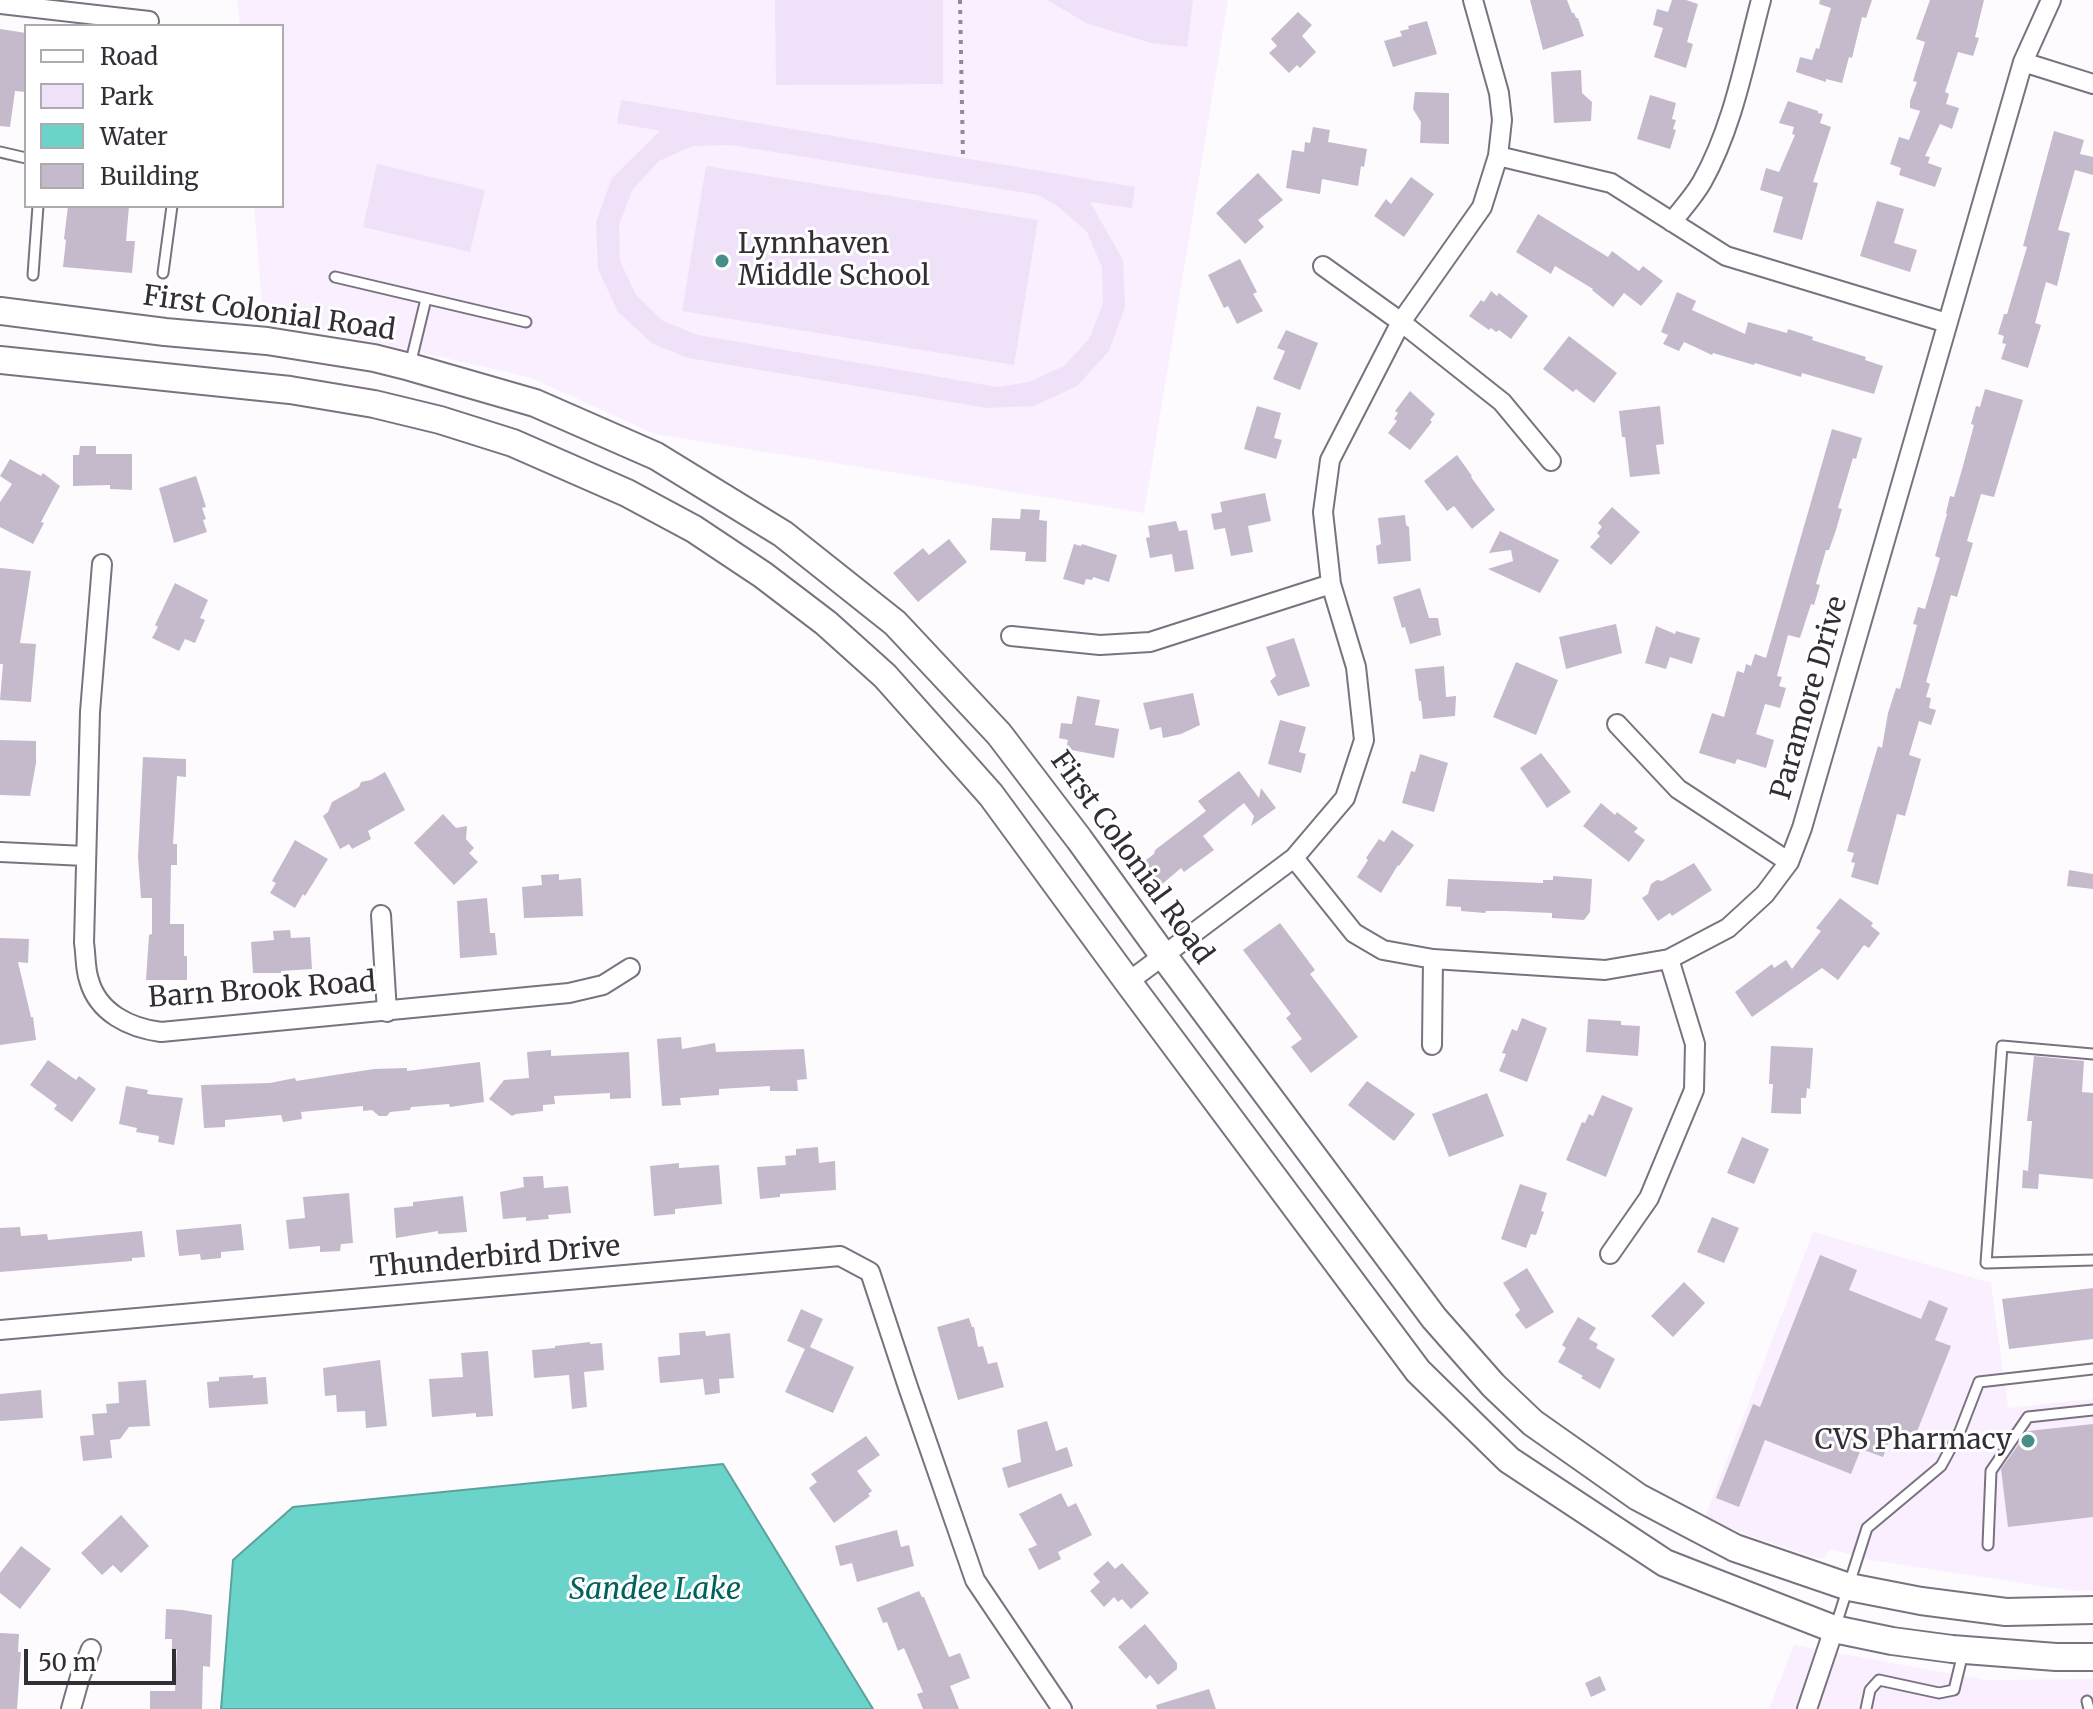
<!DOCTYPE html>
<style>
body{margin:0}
#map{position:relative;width:2093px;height:1709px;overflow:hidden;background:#fdfbfe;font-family:Merriweather,serif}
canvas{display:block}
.legend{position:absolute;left:24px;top:24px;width:260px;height:184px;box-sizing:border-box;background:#fff;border:2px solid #adabae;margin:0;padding:10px 14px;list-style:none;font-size:24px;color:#332e35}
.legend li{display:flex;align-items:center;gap:16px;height:40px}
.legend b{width:40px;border:2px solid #adabae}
.scale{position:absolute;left:24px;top:1649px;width:152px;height:36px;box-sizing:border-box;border:4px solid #332e35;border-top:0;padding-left:10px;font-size:24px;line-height:28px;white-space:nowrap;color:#332e35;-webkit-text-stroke:6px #fff;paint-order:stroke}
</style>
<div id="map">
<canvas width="2093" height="1709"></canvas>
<ul class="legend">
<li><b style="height:10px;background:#fff"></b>Road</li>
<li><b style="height:22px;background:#efe2f8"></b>Park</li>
<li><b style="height:22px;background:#6bd4ca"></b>Water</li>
<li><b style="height:22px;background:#c5bacc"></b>Building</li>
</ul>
<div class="scale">50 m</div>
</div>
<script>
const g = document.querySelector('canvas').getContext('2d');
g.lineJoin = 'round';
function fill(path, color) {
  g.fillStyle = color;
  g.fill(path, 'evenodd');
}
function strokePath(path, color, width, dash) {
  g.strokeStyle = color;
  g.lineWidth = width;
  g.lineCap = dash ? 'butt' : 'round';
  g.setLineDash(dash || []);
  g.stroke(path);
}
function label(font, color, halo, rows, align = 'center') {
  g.font = font + ' Merriweather,serif';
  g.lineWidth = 6;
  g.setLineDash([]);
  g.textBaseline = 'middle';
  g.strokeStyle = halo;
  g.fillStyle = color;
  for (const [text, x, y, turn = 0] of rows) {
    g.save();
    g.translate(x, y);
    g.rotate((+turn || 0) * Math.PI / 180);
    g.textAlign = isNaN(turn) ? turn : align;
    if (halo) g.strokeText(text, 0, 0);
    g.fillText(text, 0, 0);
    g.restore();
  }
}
fill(new Path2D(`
 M237,0H1228L1144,513L655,434L529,377L263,317L254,206H282V26H240Z
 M1813,1232L1991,1283L2008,1408L2093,1399V1590L2075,1591L1870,1560L1831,1549L1823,1558H1816L1748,1535L1705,1518Z
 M1794,1645L1985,1680L2093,1679V1709H1769Z`), '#f9efff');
fill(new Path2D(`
 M775,0H943V84L776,85Z
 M1047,0H1193L1187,47L1151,43L1086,23Z
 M621,100L1135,187L1132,208L1090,202L1123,260L1125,307L1109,351L1077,386L1034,406L987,408L688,358L653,344L618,312L598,269L596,222L612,178L660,131L617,123ZM731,145L1038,195L1059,207L1087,232L1102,267L1103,304L1089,339L1064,366L1029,382L998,387L698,335L663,321L636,295L620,261L619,224L633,189L659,161L693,146Z
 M377,164L485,190L470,252L363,227Z
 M706,166L1038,220L1014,365L682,311Z`), '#efe2f8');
const water = new Path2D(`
 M723,1464L873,1709H221L233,1560L293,1507Z`);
fill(water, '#6bd4ca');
strokePath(water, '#5aa29d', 2);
fill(new Path2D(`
 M1530,0H1567L1572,13H1574L1576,18H1578L1584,36L1543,50Z
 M1672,0H1686L1698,4L1687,42L1693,44L1686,68L1654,57L1663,28L1653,25L1657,9L1668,12Z
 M1820,0H1872L1866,18L1862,17L1852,58L1849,57L1842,83L1826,79V82L1796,72L1800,57L1812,60L1816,48L1819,49L1831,8L1819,4Z
 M1930,0H1984L1975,37L1979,38L1973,56L1958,52L1945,92L1949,94L1946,104L1959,108L1952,129L1940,124L1925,156L1930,157L1928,163L1942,168L1935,187L1899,175L1901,168L1890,164L1899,137L1909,140L1920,111L1910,108V101L1917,82L1913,81L1925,42L1916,39Z
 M1298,12L1312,25L1302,36L1316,52L1300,68L1297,65L1289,73L1269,53L1277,46L1271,39Z
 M1427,21L1437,54L1393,67L1384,41L1402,36L1400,31L1409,29L1408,26Z
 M0,29L26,33V92L15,91L10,127L0,126Z
 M1581,70L1582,93L1592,102L1591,121L1554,123L1551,72Z
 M1415,92L1449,93V144L1420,143L1421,122L1413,109Z
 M1650,95L1676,103L1672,119L1676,120L1673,129L1676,130L1670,149L1637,139Z
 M1788,101L1818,111V113L1823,114L1820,123L1831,127L1813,182L1818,183L1802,240L1773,232L1783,197L1760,190L1766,168L1779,172L1795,135L1792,134L1794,127L1779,123Z
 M1313,127L1330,130L1328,142L1367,149L1364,167L1361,166L1358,186L1322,179L1320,194L1286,188L1292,150L1304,152L1305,142L1310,143Z
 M2054,131L2084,140L2080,154L2093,157V175L2075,170L2058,230L2070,233L2057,286L2046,282L2035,323L2041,325L2028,368L2001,359L2006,344L2002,343L2004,336L1998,334L2004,314H2007L2027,247L2023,246Z
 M1258,173L1283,200L1258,220L1264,227L1245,244L1216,213Z
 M1411,177L1434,194L1404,237L1374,216L1386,199L1391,204Z
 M1877,201L1904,209L1894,243L1917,250L1910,272L1860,256Z
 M68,206H129L126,241H135L132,273L63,267L66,240L64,239Z
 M1538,214L1608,257L1612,251L1639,271L1643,266L1663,281L1641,306L1624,293L1613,307L1592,290L1593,289L1555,266L1551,274L1516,252Z
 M1240,259L1257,292L1253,294L1263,311L1237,324L1228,306L1224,308L1208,275Z
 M1491,291L1497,296L1499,293L1528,316L1511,339L1499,330L1496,332L1491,328L1489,330L1469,316L1481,300L1484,302Z
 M1677,292L1696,301L1692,310L1745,334L1748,322L1787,333L1788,329L1813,337L1812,340L1866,357L1865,360L1883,366L1874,394L1802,373L1801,377L1755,363L1754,365L1713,353L1712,355L1684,342L1679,351L1663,344L1668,335L1661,332Z
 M1286,330L1318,343L1300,390L1273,379L1285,351L1277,348Z
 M1569,336L1617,373L1594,403L1576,389L1573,392L1543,369Z
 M1985,389L2023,400L1994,497L1981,494L1967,541L1973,543L1957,597L1951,595L1926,682L1930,684L1926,697L1931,698L1929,708L1936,710L1931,725L1919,721L1909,755L1921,759L1905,816L1897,814L1878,885L1851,877L1855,863L1851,862L1854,853L1847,851L1878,746L1882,748L1888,713L1896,688L1900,689L1917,625L1913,624L1918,607L1925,609L1940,558L1935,556L1947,514L1946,513L1950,496L1954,497L1963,466L1974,425L1971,424L1976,406L1980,407Z
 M1410,391L1435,414L1430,420L1432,422L1410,450L1388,433L1397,421L1394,419L1398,413L1395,411Z
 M1257,406L1281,413L1274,438L1282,440L1276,459L1244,449Z
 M1660,406L1664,444L1656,445L1660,474L1630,477L1625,437H1622L1619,411Z
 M1832,429L1862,438L1856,459L1853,458L1838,508L1842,509L1836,530L1829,550H1826L1816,584L1820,585L1814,605L1811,604L1800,638L1788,635L1777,676L1782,677L1779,686L1786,688L1780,708L1765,704L1756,734L1774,740L1766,768L1737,759L1735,764L1699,753L1712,713L1724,717L1737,671L1744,673L1746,664L1751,666L1755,654L1766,658Z
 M80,446H96V454H132V490L110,489V485L73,486V455H79Z
 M1457,455L1472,476L1471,477L1495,510L1472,529L1454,506L1447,511L1424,481Z
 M10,459L41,476L43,473L60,486L41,522L44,523L33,544L0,527V502L12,484L0,476Z
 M196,476L206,507L202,508L206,519L203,520L207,532L174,543L159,488Z
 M1265,493L1271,521L1248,526L1253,552L1231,556L1225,528L1214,530L1211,514L1222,512L1220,502Z
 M1612,507L1640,532L1611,565L1590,547L1600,536L1597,533L1602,527L1598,523Z
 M1021,509L1040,510L1039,520L1047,521L1046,562L1025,561L1026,552L990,550L992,518L1020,519Z
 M1405,515L1406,525L1409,527L1411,561L1378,564L1376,546L1381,544L1378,518Z
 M1176,521L1179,531L1187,530L1194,569L1175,572L1172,554L1150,558L1146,538L1150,537L1148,526Z
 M1500,531L1559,560L1540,593L1488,569L1513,561L1511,550L1489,553Z
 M949,539L967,562L918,602L893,573L923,548L929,555Z
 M1074,544L1081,546L1082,544L1117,555L1109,582L1093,577L1092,580L1086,579L1084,585L1063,579Z
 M0,568L31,571L20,643L36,644L31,702L0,700L3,664H0Z
 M175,583L208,600L200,618L205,620L195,643L185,639L179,651L152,638L158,627L155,625Z
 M1420,588L1429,618H1438L1441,635L1410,644L1405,627L1402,628L1393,597Z
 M1616,624L1622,653L1566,669L1559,637Z
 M1656,626L1675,634L1676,631L1700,638L1692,664L1670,657L1666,669L1645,663Z
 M1294,638L1310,686L1278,696L1270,681L1276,676L1266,647Z
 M1516,662L1558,680L1536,735L1493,717Z
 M1444,666L1446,697L1456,696L1455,716L1423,719L1421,701H1419L1415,669Z
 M1193,693L1200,725L1181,734L1163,738L1161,727L1150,730L1143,703Z
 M1077,696L1100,700L1095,725L1119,729L1114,758L1066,749L1068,740L1059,738L1061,723L1072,724Z
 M1280,720L1306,727L1299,752L1306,754L1301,773L1268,764Z
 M0,740L36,741V763L30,796L0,795Z
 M1541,753L1571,792L1547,808L1520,768Z
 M1420,754L1448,763L1434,812L1402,803L1411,771L1415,772Z
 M143,757L186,759V777L177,776L173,844H177V865H171L170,924H184V956H187V980H146L149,935L152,934V898H141L138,857Z
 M1239,771L1259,798L1261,788L1276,808L1251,826L1254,816L1244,803L1203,836L1214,850L1184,872L1181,868L1160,886L1142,863L1154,854L1155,850L1206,811L1198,801Z
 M385,772L405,810L368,831L371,839L352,849L349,844L340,849L323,816L328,812L332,802L359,787L361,782L371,780Z
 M1601,803L1615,815L1617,812L1638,828L1634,832L1645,840L1629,862L1583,826Z
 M443,814L456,828L467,826L466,839L474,848L469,853L478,862L454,885L414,843Z
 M1392,830L1414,845L1399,866L1398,865L1381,893L1357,877L1368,860L1366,858L1379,839L1384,842Z
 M295,840L328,859L305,896L303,894L295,908L270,893L276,883L272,881Z
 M1694,863L1712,890L1672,916L1670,913L1658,921L1642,898L1648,894L1651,884L1657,880L1662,881Z
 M2069,870L2093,874V889L2067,886Z
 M559,874V880L581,878L583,916L524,918L522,887L542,885L541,875Z
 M1553,876L1592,879L1590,912L1584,920L1552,918V913L1505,911H1486L1485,913L1461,911V907L1446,906L1448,879L1543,883V880H1553Z
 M487,898L490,933H495L497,955L460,958L457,901Z
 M1840,898L1873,923L1871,926L1880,933L1869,948L1864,945L1838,980L1822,968L1752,1017L1735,992L1772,964L1774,968L1786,960L1792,969L1821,931L1816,928Z
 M1280,923L1315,970L1310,974L1358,1037L1311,1073L1291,1047L1302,1039L1286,1018L1291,1014L1243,950Z
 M290,930L291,938L310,937L312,969L281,971V973H253L251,942L274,940L273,931Z
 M0,938L29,939L28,963L18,962L31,1017H33L36,1040L0,1045Z
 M1522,1018L1547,1028L1527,1082L1499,1071L1506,1054L1502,1053L1512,1029L1517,1031Z
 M1588,1019L1621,1021V1025L1640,1026L1638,1056L1586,1052Z
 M681,1037L682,1049L715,1043L716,1052L804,1049L807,1079L797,1080L798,1091H770V1086L719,1089V1095L680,1098L681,1105L662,1106L657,1039Z
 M1771,1046L1813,1048L1810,1089L1807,1088L1806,1098H1801V1114L1771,1113L1773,1084H1769Z
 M551,1050V1056L629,1052L631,1098L610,1099V1093L554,1096L555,1104L543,1105V1111L516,1114L512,1116L489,1099L504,1080L529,1078L527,1052Z
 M2034,1056L2084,1061L2082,1092L2093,1093V1179L2039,1174L2038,1189L2022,1188L2023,1170L2028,1171L2032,1121H2027Z
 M48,1060L76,1080L79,1076L96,1089L72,1122L54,1109L57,1105L30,1085Z
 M480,1062L484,1102L450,1107L449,1104L411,1107L410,1110L390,1112L387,1116H379L372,1110L363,1111V1106L301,1112L302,1119L283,1122L281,1115L225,1120V1127L204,1128L201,1085L270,1083L295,1078L296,1081L374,1069L407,1068V1071Z
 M1367,1081L1415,1114L1394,1141L1348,1105Z
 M126,1086L148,1090L147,1094L183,1098L174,1145L158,1142L159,1136L136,1132L137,1128L119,1124Z
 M1487,1093L1504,1136L1449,1157L1432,1114Z
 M1602,1095L1633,1108L1606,1177L1566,1160L1582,1122L1585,1123L1589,1114L1593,1116Z
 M1742,1137L1769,1149L1754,1184L1727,1173Z
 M818,1147L819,1163L835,1161L836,1190L780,1194V1197L760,1199L757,1167L786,1165L785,1156L796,1155V1149Z
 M679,1163V1168L719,1165L722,1204L675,1209V1214L654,1216L650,1166Z
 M543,1176L544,1188L568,1186L571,1213L548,1215L549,1219L526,1221V1217L503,1219L500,1192L524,1187L523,1177Z
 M1520,1184L1547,1193L1541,1211L1544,1212L1536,1235L1531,1234L1526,1248L1501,1239Z
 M349,1193L353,1243L341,1244L340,1251L320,1252V1246L289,1249L286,1220L305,1218L303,1197Z
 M463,1196L467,1232L438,1234V1231L396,1238L394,1208L413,1206V1202Z
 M1712,1217L1739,1228L1724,1263L1697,1252Z
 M241,1224L244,1250L221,1252V1258L201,1260L200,1254L179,1256L176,1230Z
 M20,1227L21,1236L47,1234L48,1240L142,1231L145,1257L132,1258V1261L0,1272V1228Z
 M1820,1255L1857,1270L1849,1290L1921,1319L1929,1300L1948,1308L1935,1340L1951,1346L1914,1439L1893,1431L1883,1457L1861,1449L1851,1474L1765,1440L1739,1507L1716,1498L1753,1404L1760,1407Z
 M1527,1268L1554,1312L1526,1329L1515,1315L1520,1310L1503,1283Z
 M1684,1282L1705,1303L1673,1337L1651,1316Z
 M2093,1288V1339L2009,1349L2002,1299Z
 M801,1309L823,1319L810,1347L854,1367L833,1413L785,1392L805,1349L787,1341Z
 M1578,1317L1596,1328L1589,1339L1598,1344L1596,1348L1615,1359L1600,1389L1581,1378L1583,1376L1558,1362L1566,1348L1562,1345Z
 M969,1318L972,1327H974L978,1347L983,1346L988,1364L997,1362L1004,1387L958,1400L937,1327Z
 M705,1331L706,1336L730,1333L734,1378L719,1379L720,1393L705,1395L703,1379L660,1383L658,1357L680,1355L679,1333Z
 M590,1342V1344L602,1343L604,1370L584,1372L587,1407L572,1409L569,1375L534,1378L532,1350L555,1348V1346Z
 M488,1351L493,1416L476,1417V1413L432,1417L429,1379L463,1377L461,1353Z
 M380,1360L387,1426L366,1428L365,1411L337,1412L336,1395L325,1396L323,1368Z
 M253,1375V1378L266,1377L268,1404L209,1408L207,1382L219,1381V1377Z
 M146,1380L150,1426L129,1427L120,1439L110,1440L112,1458L83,1461L80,1436L94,1435L92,1414L107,1413L106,1404L119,1403L118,1382Z
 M41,1390L43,1418L0,1421V1394Z
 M1047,1421L1056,1451L1067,1447L1073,1466L1008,1488L1002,1468L1021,1462L1017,1430Z
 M2093,1424V1517L2008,1527L2001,1469L2028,1431Z
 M866,1436L880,1455L857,1471L872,1491L868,1494L870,1496L834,1523L809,1488L817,1482L811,1474Z
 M1061,1493L1068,1507L1076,1503L1092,1535L1058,1552L1061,1559L1039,1570L1028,1549L1037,1545L1019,1514Z
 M121,1515L149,1546L121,1573L113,1565L102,1575L81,1553Z
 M897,1530L901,1547L909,1545L914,1566L857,1582L852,1563L840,1566L835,1546Z
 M21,1546L51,1569L20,1609L0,1593V1573Z
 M1108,1561L1115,1569L1122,1563L1149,1593L1131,1609L1122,1599L1118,1602L1114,1597L1104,1607L1090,1591L1100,1582L1093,1574Z
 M919,1591L922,1597H924L949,1657L960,1653L970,1678L950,1686L959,1709H923L917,1694L923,1692L904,1648L898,1651L887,1622L883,1623L877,1608Z
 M166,1609L183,1610L212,1615L210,1667L203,1666L202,1709H150V1691H175L177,1650H172V1639H165Z
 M1145,1624L1177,1663V1669L1158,1685L1150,1675L1146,1679L1118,1647Z
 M0,1633L19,1634L18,1652H21L17,1709H0Z
 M1600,1676L1606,1690L1591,1697L1585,1683Z
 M1209,1689L1216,1709H1157L1156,1705Z`), '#c5bacc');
const lane = new Path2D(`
 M0,152L26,158
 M163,273L172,206
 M33,275L38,206
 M335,277L526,322
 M410,365L426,299
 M2093,1054L2002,1046L1986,1263L2093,1260
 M1988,1545L1991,1471L2028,1417L2093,1410
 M1835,1628L1867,1528L1941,1466L1960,1431L1979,1382L2093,1369
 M2087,1701L2089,1709
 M1866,1709L1870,1690L1879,1680L1939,1693L1954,1690L1963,1653`);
const street = new Path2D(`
 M0,4L149,21
 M2023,62L2093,84
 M1498,156L1611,183L1726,256L1947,323
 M1672,222C1682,209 1694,196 1702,182C1733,127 1745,60 1761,0
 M1323,266L1401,322L1502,402L1551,461
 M102,564L90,712L84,943C86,955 85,969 89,980C98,1013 130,1028 161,1032L569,993L603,985L630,968
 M1011,636L1100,645L1150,642L1331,584
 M1617,724L1678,789L1789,862
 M0,852L85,856
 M1294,858L1354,933L1383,950L1433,959L1605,970L1669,959L1728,928L1765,894L1789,862L1802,828L2023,62L2051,0
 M381,915L387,1012
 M1128,982L1294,858L1345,798L1364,740L1356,667L1331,584L1323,512L1330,460L1401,322L1482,207L1498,156L1502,120L1499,93L1473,0
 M1432,1045L1433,959
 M1610,1254L1649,1198L1694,1090L1695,1044L1669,959
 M0,1330L840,1256L870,1272L908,1387L975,1580L1062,1709
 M71,1709L80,1677L91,1649
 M1807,1709L1834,1629`);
const secondary = new Path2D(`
 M0,311L165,332L267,341L374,358L410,367L535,403L656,456L783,534L895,623L999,734L1079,839L1163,955L1434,1318L1493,1385L1533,1423L1638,1497L1735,1548L1849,1587L1921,1601L2006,1612L2093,1610
 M0,360L290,390L374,404L440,420L513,443L627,493L694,529L763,575L826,623L885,676L991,795L1128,982L1418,1371L1509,1460L1665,1563L1834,1629L1892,1641L1952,1649L2056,1657H2093`);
strokePath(lane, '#7b7181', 13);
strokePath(street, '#7b7181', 22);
strokePath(secondary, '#7b7181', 30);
strokePath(new Path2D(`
 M960,0L963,158`), '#8f8c91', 4, [4, 6]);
strokePath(lane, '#fff', 9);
strokePath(street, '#fff', 18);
strokePath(secondary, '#fff', 26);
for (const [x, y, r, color] of [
 [722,261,8,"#478e87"],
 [2028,1441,8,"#478e87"]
]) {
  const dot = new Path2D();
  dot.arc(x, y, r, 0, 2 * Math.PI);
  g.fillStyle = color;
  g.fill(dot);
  strokePath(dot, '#fff', 3);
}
label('28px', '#332e35', '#fff', [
 ["Lynnhaven",738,245],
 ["Middle School",738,277],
 ["CVS Pharmacy",2012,1441,"right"]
], 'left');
label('28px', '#332e35', '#fff', [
 ["First Colonial Road",269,314,8],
 ["Paramore Drive",1810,698,-74],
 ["First Colonial Road",1131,858,54],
 ["Barn Brook Road",262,991,-4],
 ["Thunderbird Drive",495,1258,-5]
]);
label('italic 30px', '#01625c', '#fff', [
 ["Sandee Lake",655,1591]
]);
</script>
